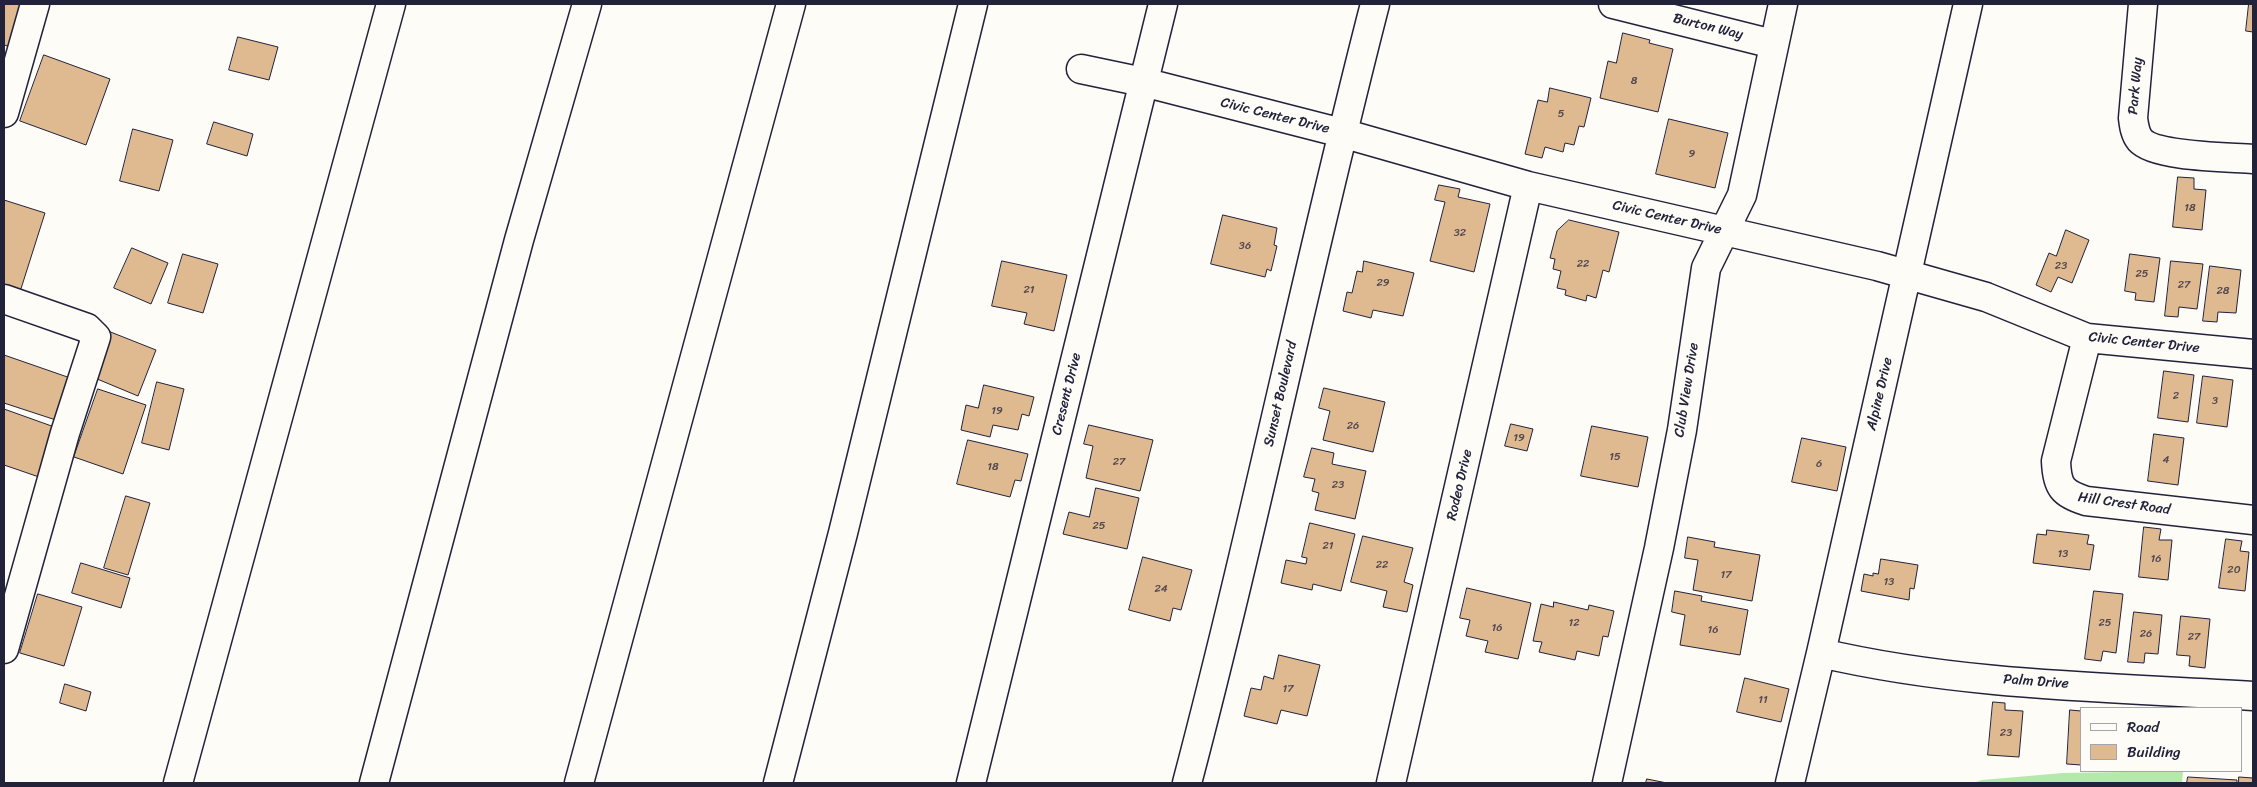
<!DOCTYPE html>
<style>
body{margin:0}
#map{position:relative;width:2257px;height:787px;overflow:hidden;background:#fdfcf7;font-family:Sriracha,sans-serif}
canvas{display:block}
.frame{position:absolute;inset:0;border:5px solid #22223b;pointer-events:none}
.legend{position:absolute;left:2080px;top:707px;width:162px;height:65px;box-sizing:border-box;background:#fdfcf7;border:1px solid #a5a5ac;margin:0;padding:6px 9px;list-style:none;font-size:15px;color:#22223b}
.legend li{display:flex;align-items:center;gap:10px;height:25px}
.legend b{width:25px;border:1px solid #a5a5ac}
</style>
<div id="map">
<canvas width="2257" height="787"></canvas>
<div class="frame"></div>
<ul class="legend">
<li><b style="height:6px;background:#fdfcf7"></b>Road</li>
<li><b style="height:14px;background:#dfb990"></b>Building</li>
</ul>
</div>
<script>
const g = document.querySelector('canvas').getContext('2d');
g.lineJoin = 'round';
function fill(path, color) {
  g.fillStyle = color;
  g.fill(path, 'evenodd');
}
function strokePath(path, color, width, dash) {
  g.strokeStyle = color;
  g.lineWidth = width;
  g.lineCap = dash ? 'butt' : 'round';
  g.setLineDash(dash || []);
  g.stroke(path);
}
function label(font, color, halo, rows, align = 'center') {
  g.font = font + ' Sriracha,sans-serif';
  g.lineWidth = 4.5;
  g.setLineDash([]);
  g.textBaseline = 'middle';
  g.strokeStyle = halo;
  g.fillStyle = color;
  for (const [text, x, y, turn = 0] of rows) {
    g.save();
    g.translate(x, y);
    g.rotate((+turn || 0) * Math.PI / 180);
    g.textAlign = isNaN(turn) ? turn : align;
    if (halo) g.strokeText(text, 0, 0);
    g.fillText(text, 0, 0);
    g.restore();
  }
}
fill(new Path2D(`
 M2183,771L2182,783H1973L1982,780L2063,773Z`), '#b5e9aa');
const building = new Path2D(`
 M4,4H24L11,47L4,45Z
 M2249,4H2253V32L2246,31Z
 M1623,33L1650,40L1649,43L1673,49L1658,112L1600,98L1608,61L1616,63Z
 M238,37L278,47L269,80L229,70Z
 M44,55L110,79L86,145L20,121Z
 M1550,88L1591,98L1584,127L1579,126L1574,145L1565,143L1563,152L1545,147L1542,158L1525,154L1538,100L1547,102Z
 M1669,119L1728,133L1715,188L1656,174Z
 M214,122L253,134L247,156L207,144Z
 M133,129L173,140L159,191L120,181Z
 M2178,177L2194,178V189L2206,190L2202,230L2173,227Z
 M1439,185L1460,189L1458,197L1490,204L1474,272L1430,261L1445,202L1435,200Z
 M4,200L45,213L19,295L4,290Z
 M1223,215L1277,228L1274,245L1277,246L1271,271L1267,269L1265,277L1211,264Z
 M1569,220L1619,232L1609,272L1603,270L1596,298L1587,295L1586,301L1565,295L1566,290L1557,288L1561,271L1553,269L1555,259L1550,258L1557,231Z
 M2066,230L2089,240L2072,283L2058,277L2051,292L2036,285L2049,253L2056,256Z
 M132,248L168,263L151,304L114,288Z
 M183,254L218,264L203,313L168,303Z
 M2130,254L2160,258L2154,302L2135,300L2136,293L2125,291Z
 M1002,261L1067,275L1054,331L1024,324L1027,313L992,306Z
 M1364,261L1414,273L1403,316L1373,310L1371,318L1343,311L1347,292L1352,293L1357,271L1362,272Z
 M2171,261L2203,264L2197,309L2179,307L2178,317L2165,316Z
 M2210,266L2241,270L2236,313L2218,312L2217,322L2203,321Z
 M108,331L156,350L138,396L90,376Z
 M4,355L79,381L65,423L4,403Z
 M2164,371L2194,375L2188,422L2158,418Z
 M2203,376L2233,380L2227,427L2197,423Z
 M157,382L184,389L169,450L142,443Z
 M984,385L1034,397L1029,416L1022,414L1018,430L993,425L990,437L961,430L966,405L978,408Z
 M1324,388L1385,402L1373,452L1323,440L1330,411L1319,408Z
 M98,389L146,405L123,474L74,457Z
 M4,409L60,429L42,478L4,465Z
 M1511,424L1533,429L1527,451L1505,446Z
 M1089,425L1153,440L1140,491L1086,478L1093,446L1084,444Z
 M1592,426L1648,437L1638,487L1581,476Z
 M2154,434L2184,438L2178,485L2148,481Z
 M1802,438L1846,447L1837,491L1792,482Z
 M968,440L1028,454L1021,481L1015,480L1010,497L957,484Z
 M1312,448L1334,453L1332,464L1366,471L1355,519L1315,510L1319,493L1312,491L1315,479L1304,477Z
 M1096,488L1139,498L1127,549L1063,534L1069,512L1089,517Z
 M126,496L150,503L128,575L104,568Z
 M1310,523L1355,534L1341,591L1313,584L1312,590L1281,583L1286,560L1306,564L1307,558L1302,557Z
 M2144,527L2161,529L2159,540H2172L2168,580L2139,577Z
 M2047,530L2089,535L2087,544L2094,545L2090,570L2033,563L2037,534L2046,535Z
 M1363,536L1413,548L1404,582L1413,585L1407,612L1383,607L1387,591L1351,582Z
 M1688,537L1715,542L1714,547L1760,555L1752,601L1693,590L1698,560L1685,558Z
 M2226,539L2242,541L2240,551L2249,552L2245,591L2219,588Z
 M1143,557L1192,570L1181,610L1173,608L1170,621L1129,610Z
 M1881,559L1918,565L1914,589L1910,588L1909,600L1861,591L1864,574L1873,576V573L1878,574Z
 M81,563L130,578L121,608L72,593Z
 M1467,588L1531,603L1518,659L1485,652L1488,641L1466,636L1470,620L1460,618Z
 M1675,591L1702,596L1701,601L1748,610L1740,655L1680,645L1685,615L1672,612Z
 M2094,591L2123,594L2116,653L2103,651L2101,661L2085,659Z
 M38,594L82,607L64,666L20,653Z
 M1554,602L1588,610L1589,605L1614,611L1608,637L1603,636L1599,656L1577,651L1575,660L1539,652L1542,642L1533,641L1541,604L1553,607Z
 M2134,612L2162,615L2158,654L2145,653L2144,663L2128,662Z
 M2181,616L2210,619L2205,668L2189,666L2190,656L2177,655Z
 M1279,655L1320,665L1307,716L1281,710L1277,724L1244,716L1251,688L1261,690L1264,676L1273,679Z
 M1745,678L1789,689L1781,722L1737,712Z
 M65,684L91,692L86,711L60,703Z
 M1993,702L2005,703V710L2023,711L2019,757L1988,755Z
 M2070,710L2081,711V765L2067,764Z
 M2188,777L2237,780V783H2187Z
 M2239,777L2253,778V783H2239Z
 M1647,779L1667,783H1646Z`);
fill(building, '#dfb990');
strokePath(building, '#22223b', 1);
const minor = new Path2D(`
 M1613,4L1773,44
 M2143,4L2133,118C2134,126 2135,134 2140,140C2155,157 2229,157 2253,159
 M1081,69L1143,82L1342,133L1528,186L1877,266L1986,297L2087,338L2253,354
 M4,113L35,4
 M4,299L87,328L96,337L65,433L4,649
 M2087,338L2056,461C2057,487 2062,493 2086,501L2253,520
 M1821,653C1962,686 2109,687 2253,696
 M178,783L391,4
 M374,783L519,240L587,4
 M579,783L791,4
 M778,783L843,533L973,4
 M971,783L1163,4
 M1187,783C1255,525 1308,263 1375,4
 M1391,783L1528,186
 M1607,783L1659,548L1682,430L1706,268L1742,195L1783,4
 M1790,783L1821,653L1968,4`);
strokePath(minor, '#22223b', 31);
strokePath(minor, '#fdfcf7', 28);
label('11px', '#514850', null, [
 ["8",1634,81],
 ["5",1561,114],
 ["9",1692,154],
 ["18",2190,208],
 ["32",1460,233],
 ["36",1245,246],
 ["22",1583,264],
 ["23",2061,266],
 ["25",2142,274],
 ["29",1383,283],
 ["27",2184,285],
 ["21",1029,290],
 ["28",2223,291],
 ["2",2176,396],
 ["3",2215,401],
 ["19",997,411],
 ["26",1353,426],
 ["19",1519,438],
 ["15",1615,457],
 ["4",2166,460],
 ["27",1119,462],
 ["6",1819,464],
 ["18",993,467],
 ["23",1338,485],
 ["25",1099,526],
 ["21",1328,546],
 ["13",2063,554],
 ["16",2156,559],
 ["22",1382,565],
 ["20",2234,570],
 ["17",1726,575],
 ["13",1889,582],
 ["24",1161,589],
 ["12",1574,623],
 ["25",2105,623],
 ["16",1497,628],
 ["16",1713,630],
 ["26",2146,634],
 ["27",2194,637],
 ["17",1288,689],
 ["11",1763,700],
 ["23",2006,733]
]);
label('14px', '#22223b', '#fdfcf7', [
 ["Burton Way",1708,27,14],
 ["Park Way",2136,86,-85],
 ["Civic Center Drive",1275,116,14],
 ["Civic Center Drive",1667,218,13],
 ["Civic Center Drive",2144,343,6],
 ["Club View Drive",1687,390,-81],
 ["Cresent Drive",1067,394,-76],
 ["Sunset Boulevard",1281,394,-77],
 ["Alpine Drive",1880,394,-77],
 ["Rodeo Drive",1460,485,-77],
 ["Hill Crest Road",2124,504,8],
 ["Palm Drive",2036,682,4]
]);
</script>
